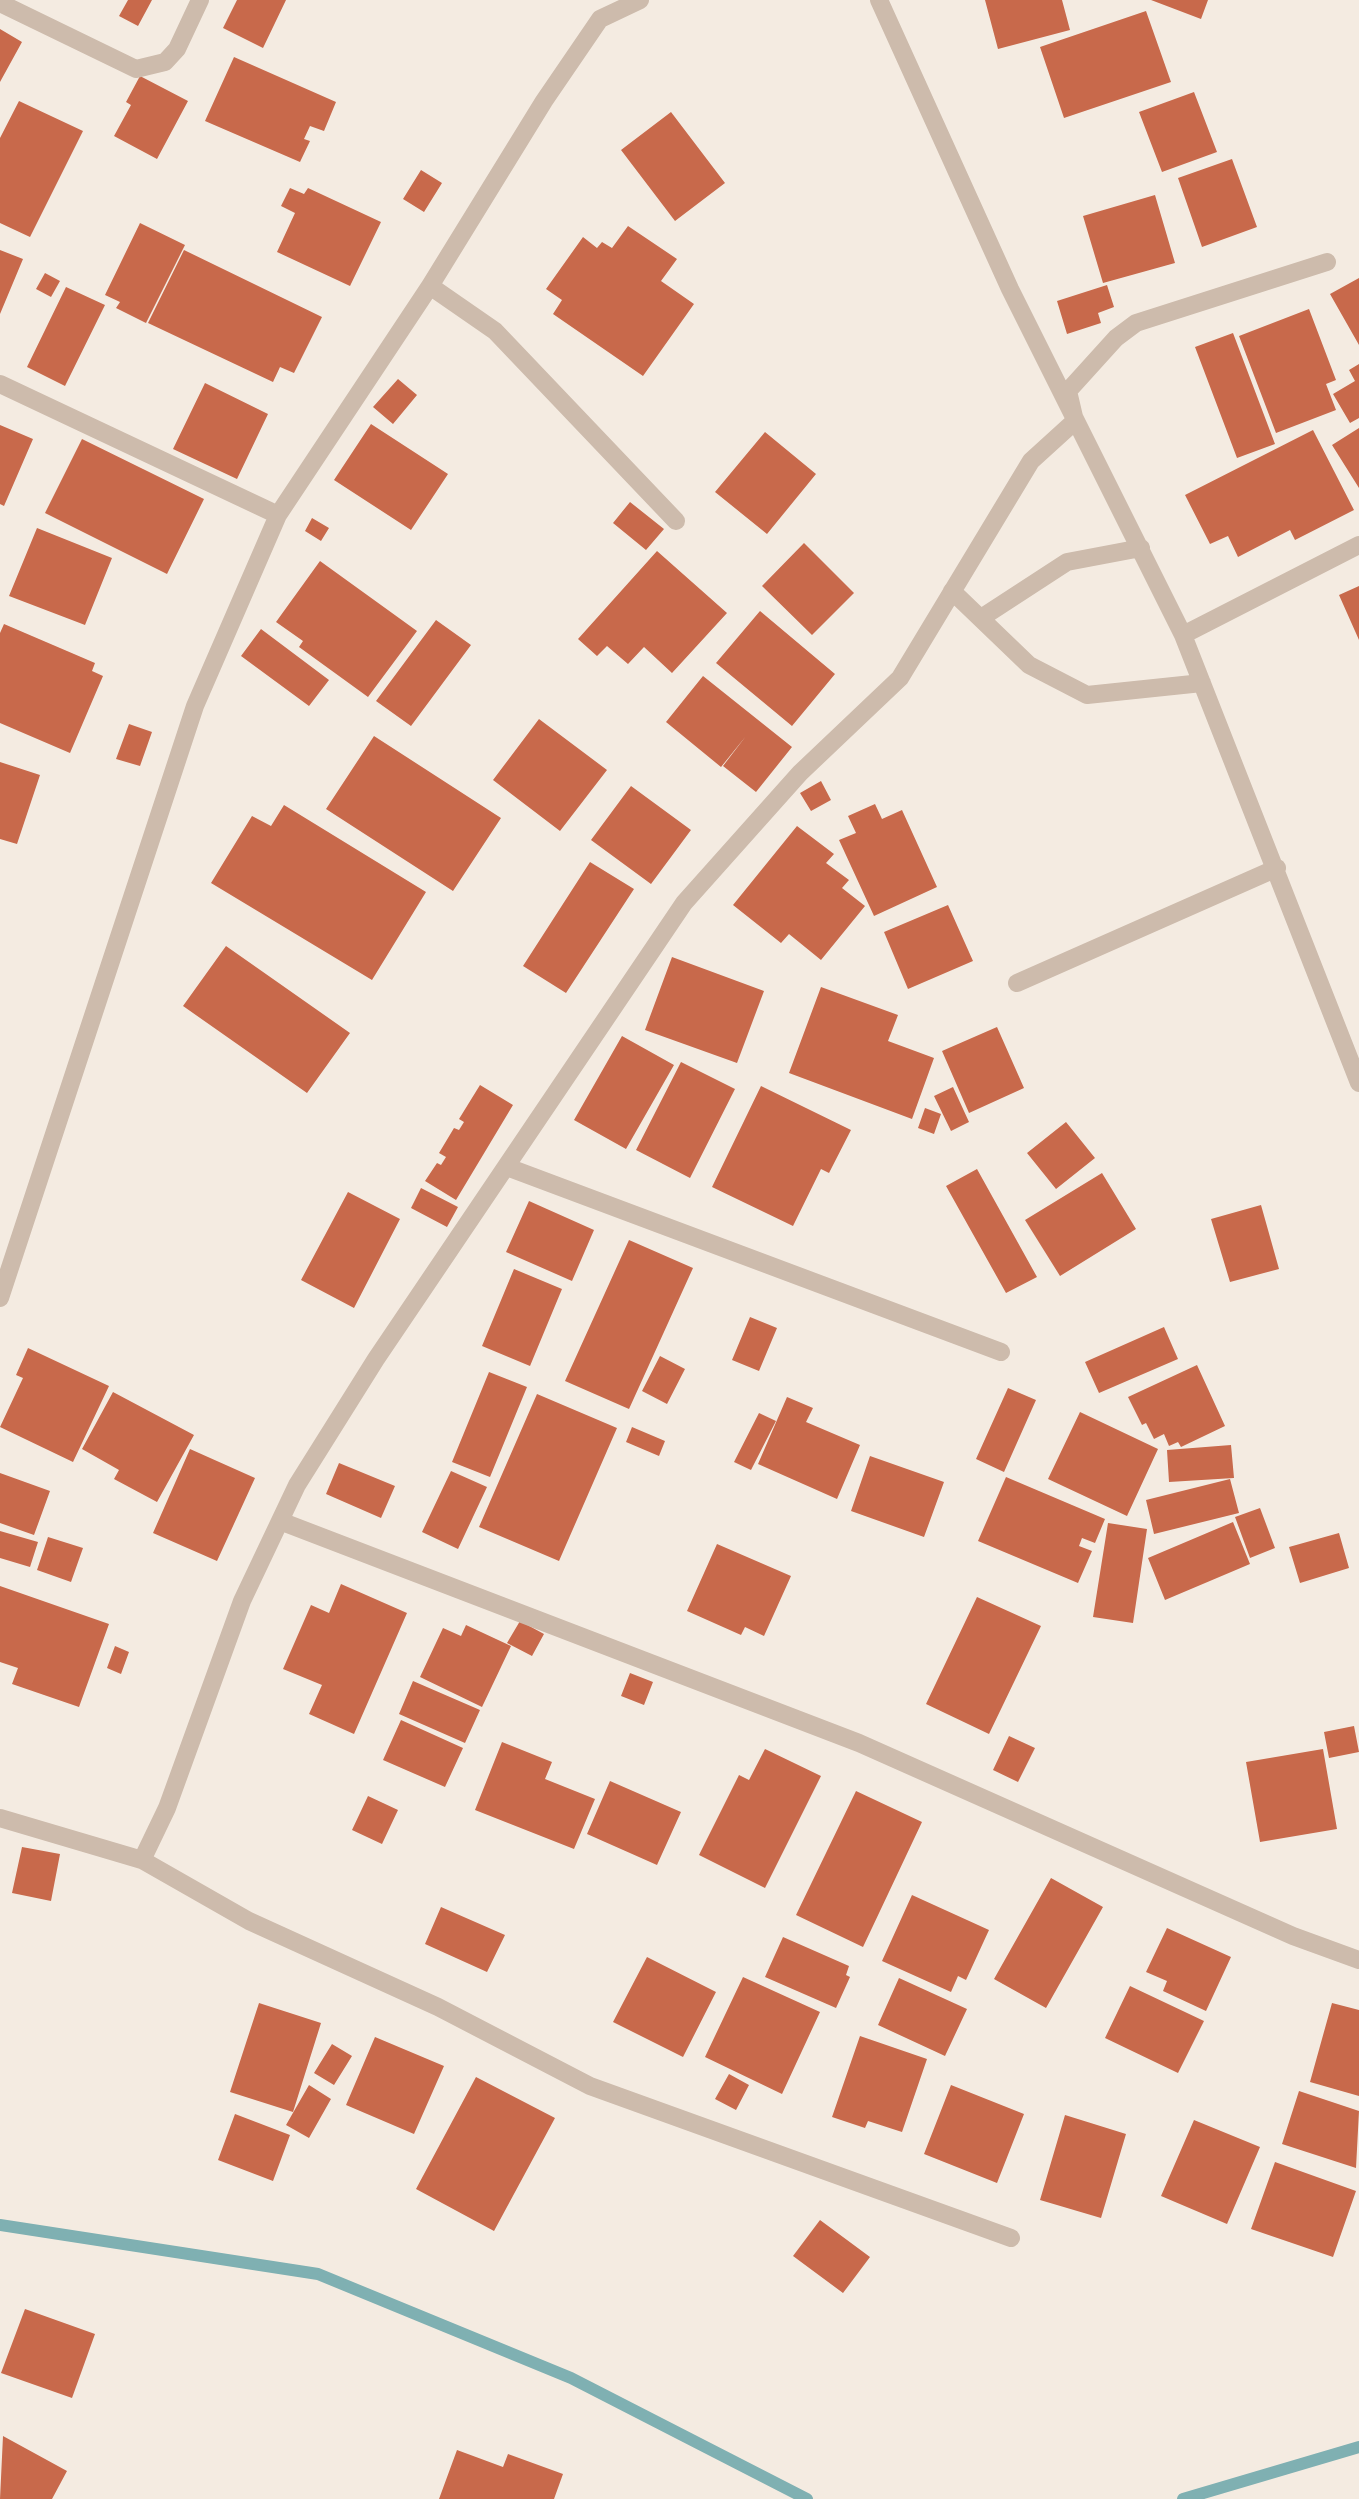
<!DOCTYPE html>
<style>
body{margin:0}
canvas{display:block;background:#f4ebe1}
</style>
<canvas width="1359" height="2499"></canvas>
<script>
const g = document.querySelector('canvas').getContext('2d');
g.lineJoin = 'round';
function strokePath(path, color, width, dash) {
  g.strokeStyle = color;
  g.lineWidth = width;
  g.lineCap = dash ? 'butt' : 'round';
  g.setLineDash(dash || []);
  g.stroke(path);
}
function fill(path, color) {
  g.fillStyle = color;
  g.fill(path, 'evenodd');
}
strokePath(new Path2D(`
 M0,2225L318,2274L571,2378L807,2499
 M1183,2499L1359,2447`), '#7fb0b2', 12);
fill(new Path2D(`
 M128,0H152L138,26L119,16Z
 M237,0H286L263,48L223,28Z
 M985,0H1062L1070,30L998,49Z
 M1151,0H1208L1201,19Z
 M1146,11L1171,82L1064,118L1040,47Z
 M0,29L22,42L0,82Z
 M234,57L336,102L324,131L310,126L304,139L310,141L300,162L205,121Z
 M140,76L188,101L157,159L114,136L131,105L126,102Z
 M1194,92L1217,152L1162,172L1139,112Z
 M19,101L83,131L30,237L0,223V138Z
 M671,112L725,183L675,221L621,150Z
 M1232,159L1257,227L1202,247L1178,178Z
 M421,170L442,183L424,212L403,199Z
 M290,188L304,194L308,188L381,222L350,286L277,252L295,213L281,206Z
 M1155,195L1175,263L1103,283L1083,216Z
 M140,223L185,245L146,323L116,308L120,302L105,295Z
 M628,226L677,259L661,281L694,304L643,376L553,314L562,300L546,289L583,237L597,248L602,242L612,248Z
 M0,250L23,259L0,314Z
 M184,250L322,317L294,373L280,367L273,382L148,323Z
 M45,273L60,281L51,297L36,289Z
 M1359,278V345L1330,294Z
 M1107,285L1114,307L1098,313L1101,323L1067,334L1057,301Z
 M66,287L105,305L65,386L27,367Z
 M1309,309L1336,380L1326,384L1336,410L1276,433L1239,336Z
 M1233,333L1275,444L1237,458L1195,347Z
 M1359,364V418L1350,423L1333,394L1355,381L1349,370Z
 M398,379L417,395L393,424L373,407Z
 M205,383L268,414L237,479L173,449Z
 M371,424L448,474L411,530L334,480Z
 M0,425L33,439L4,506L0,504Z
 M1359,428V488L1332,445Z
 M1313,430L1354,510L1295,540L1290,530L1238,557L1228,536L1210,544L1185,495Z
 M765,432L816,474L767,534L715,492Z
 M82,439L204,499L167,574L45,513Z
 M630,502L664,529L646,550L613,523Z
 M312,518L329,528L321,541L305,531Z
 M37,528L112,558L85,625L9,596Z
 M804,543L854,593L812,635L762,586Z
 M657,551L727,613L672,673L644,647L628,664L607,646L597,656L578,639Z
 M320,561L417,631L368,697L299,647L303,641L276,622Z
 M1359,586V640L1339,595Z
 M760,611L835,674L792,726L716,663Z
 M436,620L471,645L411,726L376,701Z
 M4,624L95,663L92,671L103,676L70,753L0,723V633Z
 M261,629L329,680L309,706L241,656Z
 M703,676L792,747L756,792L723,766L746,736L721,767L666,722Z
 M539,719L607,770L560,831L493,780Z
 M129,724L152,732L140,766L116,759Z
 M374,736L501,818L453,891L326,809Z
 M0,762L40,775L17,844L0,839Z
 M821,781L831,800L811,811L800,793Z
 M631,786L691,830L651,884L591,840Z
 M875,804L882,819L902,810L937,887L874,916L839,840L856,833L848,816Z
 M284,805L426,892L372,980L211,883L252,816L271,826Z
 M797,826L834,854L826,863L849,880L842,888L865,906L821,960L789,934L781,943L733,905Z
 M590,862L634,889L566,993L523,966Z
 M948,905L973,961L908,989L884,932Z
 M226,946L350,1033L307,1093L183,1006Z
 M672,957L764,991L737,1063L645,1030Z
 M821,987L898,1015L888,1041L934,1058L912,1119L789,1073Z
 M997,1027L1024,1088L969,1113L942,1051Z
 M622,1036L674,1065L626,1149L574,1120Z
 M681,1062L735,1089L690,1178L636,1150Z
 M480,1085L513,1105L456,1200L425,1181L437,1163L441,1165L446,1157L439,1153L454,1128L459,1130L464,1122L459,1119Z
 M761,1086L851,1130L829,1173L821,1169L793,1226L712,1187Z
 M953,1087L969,1122L951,1131L934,1096Z
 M925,1108L941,1114L934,1134L918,1128Z
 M1066,1122L1095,1158L1056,1189L1027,1153Z
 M977,1169L1037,1277L1006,1293L946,1186Z
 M1102,1173L1136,1229L1060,1276L1025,1220Z
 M421,1188L458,1207L447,1227L411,1208Z
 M348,1192L400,1219L354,1308L301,1280Z
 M529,1201L594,1230L572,1281L506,1252Z
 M1261,1205L1279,1269L1230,1282L1211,1219Z
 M629,1240L693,1268L629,1409L565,1381Z
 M514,1269L562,1289L530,1366L482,1346Z
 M750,1317L777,1328L759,1371L732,1360Z
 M1164,1327L1178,1359L1099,1393L1085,1362Z
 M28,1348L109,1386L73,1462L0,1427L23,1378L16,1375Z
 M660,1356L685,1369L667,1404L642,1391Z
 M1197,1365L1225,1426L1181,1447L1178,1442L1169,1446L1164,1434L1154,1439L1146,1423L1142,1425L1128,1397Z
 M489,1372L527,1387L490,1477L452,1462Z
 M1008,1388L1036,1400L1004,1472L976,1459Z
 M113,1392L194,1435L157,1502L114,1479L119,1470L82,1449Z
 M537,1394L617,1428L559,1561L479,1527Z
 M787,1397L813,1408L806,1422L860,1445L837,1499L758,1464Z
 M1080,1412L1158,1449L1127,1516L1048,1479Z
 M759,1413L776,1421L751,1470L734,1462Z
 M632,1427L665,1441L659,1456L626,1442Z
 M1231,1445L1234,1478L1169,1482L1167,1450Z
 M190,1449L255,1478L217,1561L153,1533Z
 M870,1456L944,1482L924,1537L851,1511Z
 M339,1463L395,1486L381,1518L326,1494Z
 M451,1471L487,1487L458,1549L422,1532Z
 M0,1473L50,1491L34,1535L0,1523Z
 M1006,1477L1105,1519L1095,1543L1082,1538L1079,1546L1092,1551L1078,1583L978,1541Z
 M1230,1479L1239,1513L1154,1534L1146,1500Z
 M1260,1508L1275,1548L1250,1558L1235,1517Z
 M1233,1522L1250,1564L1165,1600L1148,1558Z
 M1108,1523L1147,1529L1133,1623L1093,1617Z
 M0,1531L38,1542L30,1567L0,1558Z
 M1339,1533L1349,1568L1300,1583L1289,1547Z
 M48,1537L83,1548L71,1582L37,1570Z
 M717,1544L791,1576L764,1636L745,1627L741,1635L687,1611Z
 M341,1584L407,1613L354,1734L309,1714L322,1685L283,1669L311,1605L329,1613Z
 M0,1586L109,1624L79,1707L12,1684L18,1668L0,1662Z
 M977,1597L1041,1626L989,1734L926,1704Z
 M520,1621L544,1634L532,1656L507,1643Z
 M466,1625L511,1646L482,1707L420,1677L443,1628L461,1636Z
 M115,1646L129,1652L121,1674L107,1668Z
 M630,1673L653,1682L644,1705L621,1696Z
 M413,1681L480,1710L465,1743L399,1714Z
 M401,1720L463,1748L445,1787L383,1760Z
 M1354,1726L1359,1752L1329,1758L1324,1732Z
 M1009,1736L1035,1748L1018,1782L993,1770Z
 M502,1742L552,1762L545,1779L595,1799L574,1849L475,1810Z
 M765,1749L821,1776L765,1888L699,1855L739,1775L749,1780Z
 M1323,1749L1337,1829L1260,1842L1246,1762Z
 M610,1781L681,1812L657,1865L587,1834Z
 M856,1791L922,1822L863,1947L796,1915Z
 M368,1796L398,1810L382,1844L352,1830Z
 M22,1847L60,1854L51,1901L12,1893Z
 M1051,1878L1103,1907L1046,2008L994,1979Z
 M912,1895L989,1930L966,1980L958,1976L951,1992L882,1961Z
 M441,1907L505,1935L487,1972L425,1944Z
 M1167,1928L1231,1957L1206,2011L1163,1991L1167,1981L1146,1972Z
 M783,1937L849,1966L846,1975L850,1977L836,2008L765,1977Z
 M647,1957L716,1992L683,2057L613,2022Z
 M743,1977L820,2012L782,2094L705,2057Z
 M899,1978L967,2009L945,2056L878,2025Z
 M1130,1986L1204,2021L1178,2073L1105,2038Z
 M259,2003L321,2023L293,2112L230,2092Z
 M1332,2003L1359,2010V2096L1310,2082Z
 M860,2036L927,2059L902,2132L868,2121L865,2128L832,2117Z
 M375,2037L444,2066L414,2134L346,2105Z
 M332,2044L352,2056L334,2085L314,2073Z
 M729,2074L749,2085L736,2110L715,2099Z
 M476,2077L555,2118L494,2231L416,2189Z
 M309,2085L331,2099L309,2138L286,2125Z
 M951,2085L1024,2114L997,2183L924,2154Z
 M1299,2091L1359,2111L1356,2168L1282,2144Z
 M235,2114L290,2135L273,2181L218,2160Z
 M1065,2115L1126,2134L1101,2218L1040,2200Z
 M1194,2120L1260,2147L1227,2224L1161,2196Z
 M1275,2162L1356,2191L1333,2257L1251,2229Z
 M820,2220L870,2257L843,2293L793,2256Z
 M25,2309L95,2334L72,2398L1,2373Z
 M3,2436L67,2471L52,2499H0Z
 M457,2450L503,2467L508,2454L563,2474L554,2499H439Z`), '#c8694b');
strokePath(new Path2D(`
 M879,0L1010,289L1183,635L1359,1083
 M0,3L136,69L165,62L177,49L200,0
 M430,286L495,331L676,521
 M0,384L278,515
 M952,591L1029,665L1087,695L1202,683
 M981,618L1067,562L1141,548
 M1183,635L1359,545
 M1017,983L1277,868
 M507,1167L1001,1352
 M0,1298L195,706L278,515L430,286L544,101L600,19L640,0
 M280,1521L859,1743L1293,1936L1359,1960
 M0,1818L142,1860L249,1921L438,2007L590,2086L1011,2238
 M142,1860L167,1808L242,1601L297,1485L376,1359L684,903L800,773L900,678L1031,461L1075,421L1068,391L1116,338L1136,323L1327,262`), '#cdbbac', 18);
</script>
